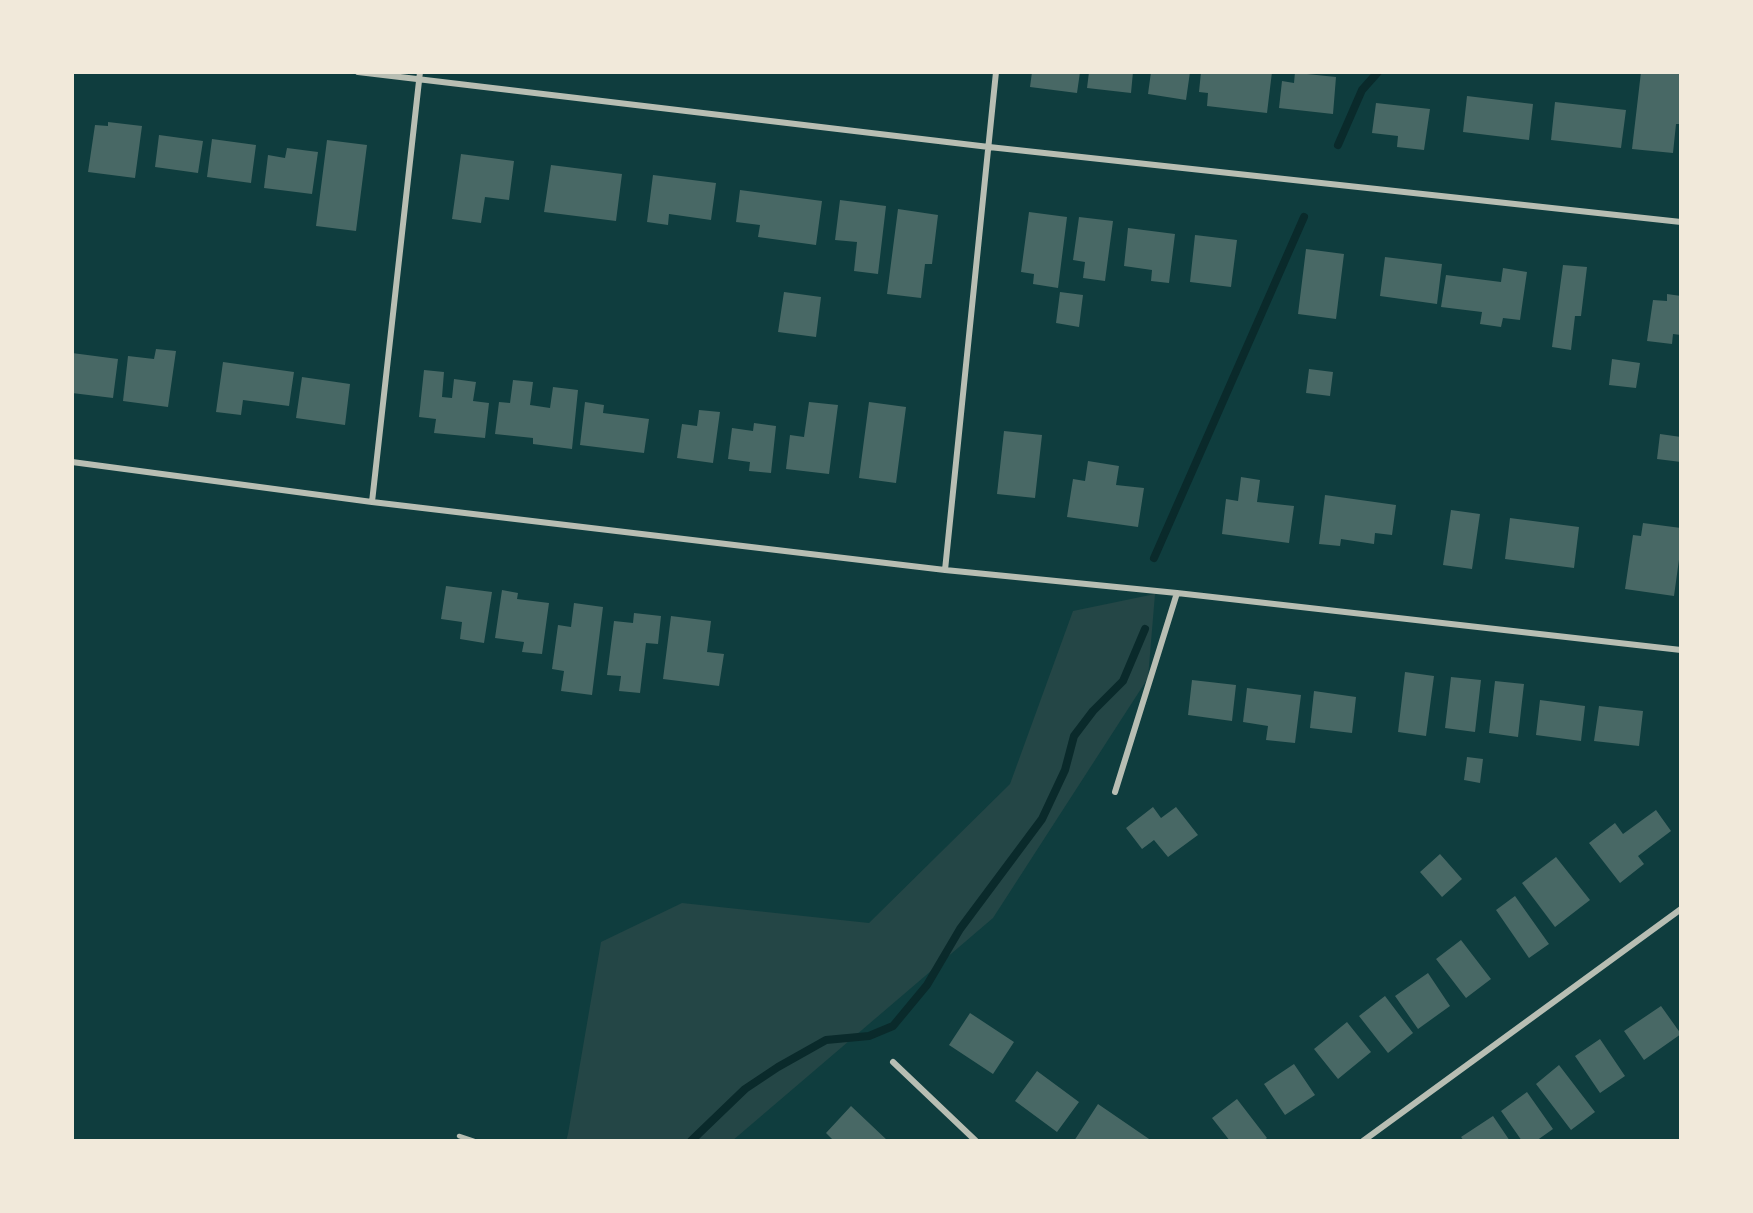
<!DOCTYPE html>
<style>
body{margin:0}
#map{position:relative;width:1753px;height:1213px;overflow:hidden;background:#0f3d3e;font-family:Montserrat,sans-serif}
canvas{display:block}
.frame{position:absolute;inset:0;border:74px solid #f1e9da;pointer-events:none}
</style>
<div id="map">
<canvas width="1753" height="1213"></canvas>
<div class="frame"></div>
</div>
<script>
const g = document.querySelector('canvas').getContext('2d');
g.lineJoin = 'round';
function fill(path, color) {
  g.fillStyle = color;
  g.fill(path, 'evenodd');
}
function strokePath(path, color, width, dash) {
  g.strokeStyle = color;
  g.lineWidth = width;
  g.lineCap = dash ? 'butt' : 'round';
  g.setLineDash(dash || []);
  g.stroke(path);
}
fill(new Path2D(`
 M1155,594L1148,678L993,918L732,1141H566L568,1134L601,942L682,903L869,923L1010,784L1073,611Z`), '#244646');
strokePath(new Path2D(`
 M1338,145L1362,90L1378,72
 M1154,558L1304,217
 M691,1141L745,1089L778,1067L826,1040L869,1036L893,1026L927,985L960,929L1042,819L1065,770L1074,736L1093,711L1123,681L1145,629`), '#0a2a2b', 8);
fill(new Path2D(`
 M1032,72H1080L1077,93L1030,87Z
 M1089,72H1133L1131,93L1087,88Z
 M1151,72H1190L1186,100L1148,94Z
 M1201,72H1272L1267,113L1207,106L1208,93L1199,92Z
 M1295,72H1308L1307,74L1336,77L1333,114L1279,108L1282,81L1294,83Z
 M1641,72H1681V124H1676L1673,153L1632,149Z
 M1467,96L1533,104L1529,140L1463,132Z
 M1555,102L1626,110L1621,148L1551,140Z
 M1376,103L1430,109L1424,150L1397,147L1398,136L1372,133Z
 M108,122L142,126L135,178L88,172L95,125L108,126Z
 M159,135L203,141L198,173L155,167Z
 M212,139L256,145L251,183L207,177Z
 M327,140L367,145L356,231L316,226Z
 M287,148L318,152L312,194L264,188L268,155L285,158Z
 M461,154L514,161L509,200L485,197L481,223L452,219Z
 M551,165L622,174L616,221L544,212Z
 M653,175L716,183L711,220L669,214L668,225L647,222Z
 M740,190L822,201L816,245L758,237L760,225L736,222Z
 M840,200L886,206L878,274L854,271L857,242L835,240Z
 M898,209L938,215L932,264H925L921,298L887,294Z
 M1029,212L1067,217L1058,288L1033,284L1034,274L1021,272Z
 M1079,217L1113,221L1105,281L1083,278L1085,262L1073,260Z
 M1128,228L1175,234L1169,283L1151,281L1152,270L1124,266Z
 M1195,235L1237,240L1231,287L1190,282Z
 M1306,249L1344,254L1336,319L1298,314Z
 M1385,257L1442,264L1437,304L1380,296Z
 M1563,265L1587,267L1581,316H1575L1571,350L1552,347Z
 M1503,268L1527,272L1520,320L1503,318L1501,327L1480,324L1482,312L1441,307L1446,275L1501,282Z
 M784,292L821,297L816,337L778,332Z
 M1060,292L1083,295L1079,327L1056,323Z
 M1667,294L1681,296V335L1673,334L1672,344L1647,341L1653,300L1667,301Z
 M156,349L176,351L168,407L123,401L128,356L154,359Z
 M72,353L118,359L113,398L72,393Z
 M1612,359L1640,363L1636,388L1609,385Z
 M223,362L294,372L289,406L243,400L241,415L216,412Z
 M1309,369L1333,372L1330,396L1306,393Z
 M424,370L444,372L442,397L452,398L454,379L476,382L473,401L489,403L485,438L434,433L436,419L419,417Z
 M302,377L350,384L345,425L296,418Z
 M513,380L533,382L530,405L550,408L553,387L578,390L572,449L533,444V438L495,434L499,402L510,403Z
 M585,402L604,405L603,413L649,419L644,453L580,445Z
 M809,402L838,405L829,474L786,469L790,435L804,437Z
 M869,402L906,407L896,483L859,478Z
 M699,410L720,412L713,463L677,458L682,424L697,426Z
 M754,423L776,426L771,473L749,471L750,462L728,459L732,428L753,431Z
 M1004,431L1042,435L1035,498L997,494Z
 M1660,434L1681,437V462L1657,459Z
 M1088,461L1119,466L1116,485L1144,488L1138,527L1067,517L1073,479L1085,481Z
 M1241,477L1260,480L1257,502L1294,506L1289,543L1222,534L1226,499L1238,501Z
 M1325,495L1396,505L1392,535L1375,533L1374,544L1341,539L1340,546L1319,544Z
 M1451,510L1480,514L1472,569L1443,565Z
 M1510,518L1579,527L1574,568L1505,559Z
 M1643,523L1681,528V545L1674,596L1625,589L1633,535L1641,536Z
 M446,586L492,592L484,643L460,639L462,622L441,619Z
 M502,590L518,593L517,599L549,603L542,654L522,652L524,642L495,638Z
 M574,603L603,607L592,695L561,691L564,671L552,669L558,625L571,627Z
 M634,613L661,616L658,644L646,643L640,693L619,691L621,676L607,675L614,621L633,623Z
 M671,616L711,621L707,652L724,654L719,686L663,679Z
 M1405,672L1434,676L1426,736L1398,732Z
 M1451,677L1481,680L1475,732L1445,728Z
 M1192,680L1236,685L1232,721L1188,715Z
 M1495,681L1524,684L1518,737L1489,733Z
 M1247,688L1301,695L1295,743L1266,740L1268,726L1243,722Z
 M1314,691L1356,697L1352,733L1310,728Z
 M1540,700L1585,706L1581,741L1536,735Z
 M1599,706L1643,711L1639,746L1594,741Z
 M1467,757L1483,759L1480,783L1464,780Z
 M1153,807L1161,818L1176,807L1198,835L1168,857L1154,840L1142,849L1126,828Z
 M1656,810L1671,831L1638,856L1644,864L1620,883L1589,843L1615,823L1623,834Z
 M1440,854L1462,879L1442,897L1420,872Z
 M1556,857L1590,900L1555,927L1522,883Z
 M1515,896L1549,944L1529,958L1496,910Z
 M1461,940L1491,979L1466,998L1436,959Z
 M1428,973L1450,1006L1418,1029L1395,996Z
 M1385,996L1413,1033L1388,1053L1359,1016Z
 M1661,1006L1681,1034L1644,1060L1624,1031Z
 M970,1013L1014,1042L993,1074L949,1045Z
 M1347,1022L1371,1052L1338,1079L1314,1049Z
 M1600,1039L1625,1076L1600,1093L1575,1056Z
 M1294,1064L1315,1095L1285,1115L1264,1084Z
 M1559,1065L1595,1112L1571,1130L1536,1084Z
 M1037,1071L1079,1102L1057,1132L1015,1101Z
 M1527,1092L1553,1129L1536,1141H1522L1501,1111Z
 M1237,1099L1267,1138L1263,1141H1230L1212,1118Z
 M1098,1104L1152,1141H1074Z
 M851,1106L888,1141H834L826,1133Z
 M1493,1116L1510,1141H1464L1461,1137Z`), '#486865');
strokePath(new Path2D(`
 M459,1136L474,1141`), '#b8beb3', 4.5);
strokePath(new Path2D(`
 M358,72L989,147L1681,222
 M72,462L372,502L945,570L1177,593L1681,650
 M372,502L420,72
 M945,570L996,72
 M1115,792L1177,593
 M893,1062L976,1141
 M1363,1141L1681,909`), '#b8beb3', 6);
</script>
